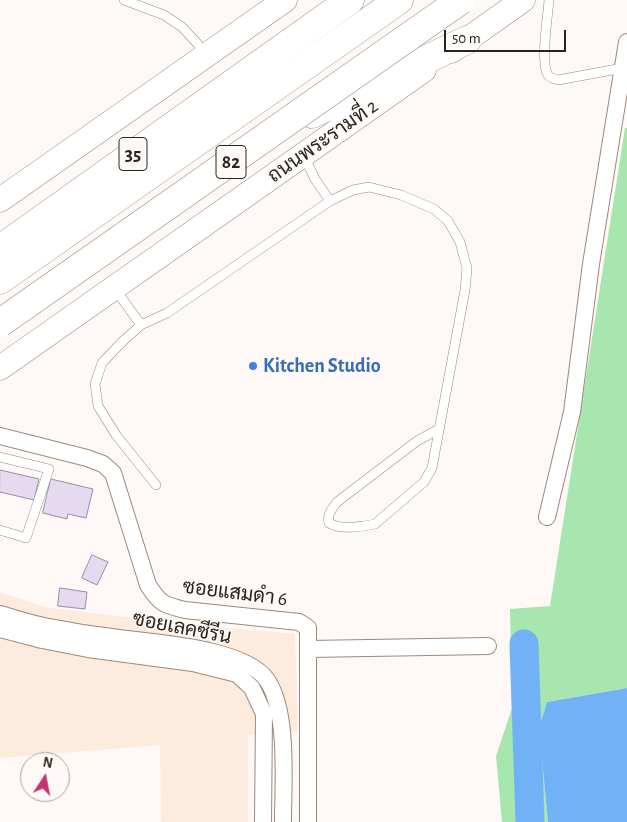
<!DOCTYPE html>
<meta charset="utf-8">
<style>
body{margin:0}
#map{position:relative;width:627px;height:822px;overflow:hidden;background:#fef9f6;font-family:"Alegreya Sans",sans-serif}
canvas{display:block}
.north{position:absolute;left:20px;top:752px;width:50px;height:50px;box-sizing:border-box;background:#fef9f6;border:1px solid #aaa39f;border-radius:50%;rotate:11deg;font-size:14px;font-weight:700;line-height:20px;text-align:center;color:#2b231d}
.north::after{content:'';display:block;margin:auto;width:18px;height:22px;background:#c1366e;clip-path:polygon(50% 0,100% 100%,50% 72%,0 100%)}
.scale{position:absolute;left:444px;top:30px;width:122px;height:22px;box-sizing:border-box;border:2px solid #2b231d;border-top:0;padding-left:6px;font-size:15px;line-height:18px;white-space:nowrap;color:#2b231d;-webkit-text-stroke:4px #fef9f6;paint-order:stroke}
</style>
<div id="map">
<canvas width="627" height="822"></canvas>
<div class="north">N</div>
<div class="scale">50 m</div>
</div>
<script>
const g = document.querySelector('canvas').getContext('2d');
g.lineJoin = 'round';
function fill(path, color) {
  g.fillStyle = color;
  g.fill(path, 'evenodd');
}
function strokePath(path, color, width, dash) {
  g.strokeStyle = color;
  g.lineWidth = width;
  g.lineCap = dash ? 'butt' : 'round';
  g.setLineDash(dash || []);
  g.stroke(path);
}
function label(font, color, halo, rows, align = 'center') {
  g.font = font + ' "Alegreya Sans",Sarabun,sans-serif';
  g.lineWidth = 4;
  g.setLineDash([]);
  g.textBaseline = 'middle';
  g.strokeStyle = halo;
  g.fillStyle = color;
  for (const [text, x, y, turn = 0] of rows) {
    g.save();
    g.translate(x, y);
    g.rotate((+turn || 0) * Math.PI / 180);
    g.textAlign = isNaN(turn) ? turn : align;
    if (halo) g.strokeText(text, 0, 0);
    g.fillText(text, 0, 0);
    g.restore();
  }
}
fill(new Path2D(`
 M0,592L45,607L164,622L295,634L298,732L248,735V822H161L160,745L0,758Z`), '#fdebde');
fill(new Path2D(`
 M625,128H627V688L547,702L539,728L548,822H502L496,756L512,708L510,609L550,606Z`), '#a8e6af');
fill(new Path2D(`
 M627,688V822H548L539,728L547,702Z`), '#70b2f5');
strokePath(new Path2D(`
 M524,644L530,822`), '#70b2f5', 29);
const building = new Path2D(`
 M0,470L39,479L34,500L0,492Z
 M51,479L93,489L86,518L68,514L67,519L43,513Z
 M92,555L108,562L97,585L82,578Z
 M60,588L87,592L85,609L58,606Z`);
fill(building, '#e5daf0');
strokePath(building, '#988da2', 1);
const service = new Path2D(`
 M124,0L164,15L182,27L207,54
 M549,0C548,15 540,64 548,75C550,78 554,79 558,80L623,68
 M330,201L353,190L369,187L401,195L434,209L448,221L460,242L467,268L465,290L432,468L424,482L375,524C362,527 340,530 329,523C327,514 332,509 337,502L417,441L439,429
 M115,289L141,325L167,313L330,201L315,179L304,156
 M141,325L123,341L102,363L95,384L98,406L116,435L156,485
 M0,457L49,469L26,538L0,530`);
const minor = new Path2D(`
 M0,436L87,458L103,464L113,473L148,585C160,604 164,605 185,610L299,622L308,628V822
 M547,517L572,412L591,264L627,42
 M0,614C15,618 29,623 44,626C69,631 94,635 119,638C156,643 245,648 267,680C289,712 283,784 283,822
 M0,629L42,640L88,649L193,663L237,674L252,688L264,714L263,822
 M309,649L488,646`);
const secondary = new Path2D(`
 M451,51L523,0
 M0,200L285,0
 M0,368L424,70`);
const trunk = new Path2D(`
 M312,114L467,40
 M0,249L350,0`);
const motorway = new Path2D(`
 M0,280L399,0`);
strokePath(service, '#9d897a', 10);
strokePath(minor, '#9d897a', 18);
strokePath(secondary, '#9d897a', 25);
strokePath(trunk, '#9d897a', 29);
strokePath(motorway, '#9d897a', 29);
strokePath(service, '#fff', 9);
strokePath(minor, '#fff', 16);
strokePath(secondary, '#fff', 24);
strokePath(trunk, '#fff', 28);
strokePath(motorway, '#fff', 28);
const motorwayBridge = new Path2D(`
 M0,323L461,0`);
strokePath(motorwayBridge, '#9d897a', 29, []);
strokePath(motorwayBridge, '#fff', 28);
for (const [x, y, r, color] of [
 [253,366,5,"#3f7fe0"]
]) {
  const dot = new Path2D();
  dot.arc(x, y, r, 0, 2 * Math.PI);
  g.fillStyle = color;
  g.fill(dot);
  strokePath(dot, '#fef9f6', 2);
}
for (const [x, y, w] of [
 [133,154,28],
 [231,162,30]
]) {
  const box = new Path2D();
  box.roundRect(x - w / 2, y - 16.5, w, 33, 4);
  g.fillStyle = '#fef9f6';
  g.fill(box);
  strokePath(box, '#2b231d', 1);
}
label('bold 19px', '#2b231d', null, [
 ["35",133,154],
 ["82",231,162]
]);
label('20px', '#2b231d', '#fef9f6', [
 ["ถนนพระรามที่ 2",323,141,-35],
 ["ซอยแสมดำ 6",235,593,7],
 ["ซอยเลคซีรีน",182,628,11]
]);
label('bold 20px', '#366cbe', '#fef9f6', [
 ["Kitchen Studio",263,366]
], 'left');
</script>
